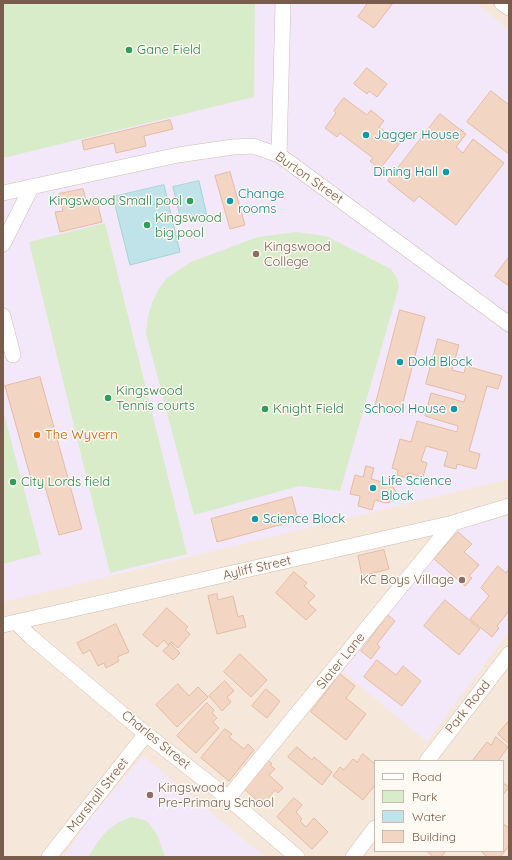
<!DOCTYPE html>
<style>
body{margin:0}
#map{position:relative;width:512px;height:860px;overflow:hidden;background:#fdf6ec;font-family:Quicksand,sans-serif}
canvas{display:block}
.frame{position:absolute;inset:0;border:4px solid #7a5c4d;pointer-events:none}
.legend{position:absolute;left:374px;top:760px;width:130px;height:92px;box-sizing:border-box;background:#fffaf3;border:1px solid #cabbb1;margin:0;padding:5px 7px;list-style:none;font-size:12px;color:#7a5c4d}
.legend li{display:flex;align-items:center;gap:8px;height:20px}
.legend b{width:20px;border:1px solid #cabbb1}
</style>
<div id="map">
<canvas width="512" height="860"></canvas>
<div class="frame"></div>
<ul class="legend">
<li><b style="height:5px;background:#fff"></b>Road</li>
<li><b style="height:11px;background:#d8ecc9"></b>Park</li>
<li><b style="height:11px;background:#bfe3e8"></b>Water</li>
<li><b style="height:11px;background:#f3d5c3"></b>Building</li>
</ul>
</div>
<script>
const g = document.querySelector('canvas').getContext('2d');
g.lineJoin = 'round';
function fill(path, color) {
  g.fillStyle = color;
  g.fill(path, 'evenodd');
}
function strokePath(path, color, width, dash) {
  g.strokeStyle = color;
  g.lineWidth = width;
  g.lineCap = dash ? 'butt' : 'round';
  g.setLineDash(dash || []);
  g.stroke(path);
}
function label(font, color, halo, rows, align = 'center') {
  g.font = font + ' Quicksand,sans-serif';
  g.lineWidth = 3;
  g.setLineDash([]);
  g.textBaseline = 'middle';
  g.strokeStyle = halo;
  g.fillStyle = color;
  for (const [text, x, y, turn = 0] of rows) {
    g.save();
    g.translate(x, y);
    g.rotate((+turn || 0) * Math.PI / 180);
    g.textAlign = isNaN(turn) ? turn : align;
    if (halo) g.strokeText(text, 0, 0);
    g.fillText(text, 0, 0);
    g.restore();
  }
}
fill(new Path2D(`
 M3,3H509V857H3ZM375,761H503V851H375Z`), '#f5e8da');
fill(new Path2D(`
 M3,3H476L509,30V479L3,602Z
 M509,516V631L427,742L342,671L457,528Z
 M143,756L243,839L266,857H64L87,822Z`), '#f3e8fa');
fill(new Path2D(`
 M3,3H255L254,97L3,158Z
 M105,223L187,554L110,573L29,242Z
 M296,232L326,236L391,269L397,278L399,287L340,491L299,486L194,515L146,333L148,316L152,303L159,288L167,278L191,262L258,237Z
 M3,410L41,554L3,564Z
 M132,817L147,821L157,834L165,857H88C102,836 107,825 132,817Z`), '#d8ecc9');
const water = new Path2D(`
 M199,181L207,216L181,221L173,187Z
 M164,185L180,252L130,265L113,197Z`);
fill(water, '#bfe3e8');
strokePath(water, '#a5d3da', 1);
const building = new Path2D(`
 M368,3H393L374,28L358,17Z
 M367,68L387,84L377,97L369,91L367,94L354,84Z
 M491,91L509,105V154L467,122Z
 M344,98L367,115L371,110L384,121L379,127L400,143L380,169L370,161L373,158L340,133L337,137L325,128L336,113L334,111Z
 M440,114L466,134L456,147L463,153L473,139L504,163L456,225L419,196L414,202L388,181Z
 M170,120L173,129L144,136L146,146L116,153L114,143L84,150L82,141Z
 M230,172L245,225L230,229L215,176Z
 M83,189L87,203L97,201L102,222L60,232L55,212L63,211L59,194Z
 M509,257V286L495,276Z
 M400,310L425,317L400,414L375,407Z
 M438,339L459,345L452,370L464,373L466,366L502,376L498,389L487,386L469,451L480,454L476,469L457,464L456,469L444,466L448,452L426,446L421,461L427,463L423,477L408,473L407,478L397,475L398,470L392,468L400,439L411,442L417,421L457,432L458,426L425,416L431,393L464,402L466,395L426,384Z
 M40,377L82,529L59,535L44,483L33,486L5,386Z
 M366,466L374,468L371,479L392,485L396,492L393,501L386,503L375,500L372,510L358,506L360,496L350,494L355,475L363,477Z
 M292,497L298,520L217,542L211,519Z
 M458,532L472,544L464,552L479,565L469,576L472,578L465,586L434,559Z
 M384,550L389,569L362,576L358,556Z
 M498,566L506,573L509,569V611L497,626L499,628L492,637L470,619L489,596L481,588Z
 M294,572L307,583L304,586L315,596L308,603L316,610L306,620L276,593Z
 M217,594L218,600L233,596L238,617L243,615L246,627L217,634L208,596Z
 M445,600L480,629L459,655L424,626Z
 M167,608L188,627L185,630L190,634L178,648L171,642L168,645L164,640L157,647L143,635Z
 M388,615L395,621L377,644L380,647L371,659L361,651Z
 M116,624L129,652L117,657L119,661L106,668L104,663L98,666L90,650L83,654L77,643Z
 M171,644L180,653L173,660L163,651Z
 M240,654L267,680L251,697L224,672Z
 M377,660L396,675L403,666L421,681L402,706L364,677Z
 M340,674L355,686L346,698L366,714L346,740L311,712Z
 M225,681L234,691L227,697L231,702L222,711L209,696Z
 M178,684L189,696L198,687L208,697L177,727L156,705Z
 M266,689L280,701L267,718L252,706Z
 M207,703L214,710L212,713L217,718L213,722L219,728L196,753L177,736Z
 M509,721V744L498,734Z
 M225,729L232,734L229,737L244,749L248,744L254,750L229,781L201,758Z
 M496,737L508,747L498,761H472L487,742L491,745Z
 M297,747L312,760L314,757L332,772L322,785L288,757Z
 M363,754L375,764V785L363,800L333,776L340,767L344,770L353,759L357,762Z
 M268,760L272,764L270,765L275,769L269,775L283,788L278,793L275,790L262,805L243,788Z
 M503,783L509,787L503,795Z
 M294,798L302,805L296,812L302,819L300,821L306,827L314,818L328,832L312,849L277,817Z
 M505,825L509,828V846L500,857H487L482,852L483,851H503V828Z
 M427,851H446L441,857H434Z`);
fill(building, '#f3d5c3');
strokePath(building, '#e6bba3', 1);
const minor = new Path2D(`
 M502,3L509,8
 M279,155L283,3
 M3,193L178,155L233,147L253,146L279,155L509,324
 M3,244L31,188
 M3,316L13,355
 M16,622L31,637L146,734L228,798L297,857
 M3,625L453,523L509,506
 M427,761L509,654
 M228,798L453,523
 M49,857L146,734
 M353,857L375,828`);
strokePath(minor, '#d1beb0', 16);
strokePath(minor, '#fff', 15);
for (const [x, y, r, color] of [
 [129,50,4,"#2e9e5b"],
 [366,135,4,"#0f9aa8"],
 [446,172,4,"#0f9aa8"],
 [190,201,4,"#2e9e5b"],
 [230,201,4,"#0f9aa8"],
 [147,225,4,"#2e9e5b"],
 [256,254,4,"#8d6e63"],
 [400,362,4,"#0f9aa8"],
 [108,398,4,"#2e9e5b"],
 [265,409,4,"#2e9e5b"],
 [454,409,4,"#0f9aa8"],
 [37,435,4,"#e8710a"],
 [13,482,4,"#2e9e5b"],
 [373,488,4,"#0f9aa8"],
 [255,519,4,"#0f9aa8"],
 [462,580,4,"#8d6e63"],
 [150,795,4,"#8d6e63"]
]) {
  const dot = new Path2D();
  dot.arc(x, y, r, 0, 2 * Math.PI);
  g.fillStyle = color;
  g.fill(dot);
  strokePath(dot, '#fffaf3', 1.5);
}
label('13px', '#27864d', '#fffaf3', [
 ["Gane Field",137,50],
 ["Kingswood Small pool",182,201,"right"],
 ["Kingswood",155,218],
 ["big pool",155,233],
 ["Kingswood",116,391],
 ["Tennis courts",116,406],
 ["Knight Field",273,409],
 ["City Lords field",21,482]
], 'left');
label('13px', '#0d838f', '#fffaf3', [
 ["Jagger House",374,135],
 ["Dining Hall",438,172,"right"],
 ["Change",238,194],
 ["rooms",238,209],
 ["Dold Block",408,362],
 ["School House",446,409,"right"],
 ["Life Science",381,481],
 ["Block",381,496],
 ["Science Block",263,519]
], 'left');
label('13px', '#7a5c4d', '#fffaf3', [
 ["Burton Street",309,178,35],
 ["Ayliff Street",257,568,-13],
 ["Slater Lane",341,661,-51],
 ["Park Road",468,707,-52],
 ["Charles Street",156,740,39],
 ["Marshall Street",98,795,-52]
]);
label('13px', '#785e54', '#fffaf3', [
 ["Kingswood",264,247],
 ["College",264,262],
 ["KC Boys Village",454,580,"right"],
 ["Kingswood",158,788],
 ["Pre-Primary School",158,803]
], 'left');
label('13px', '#c56008', '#fffaf3', [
 ["The Wyvern",45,435]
], 'left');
</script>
